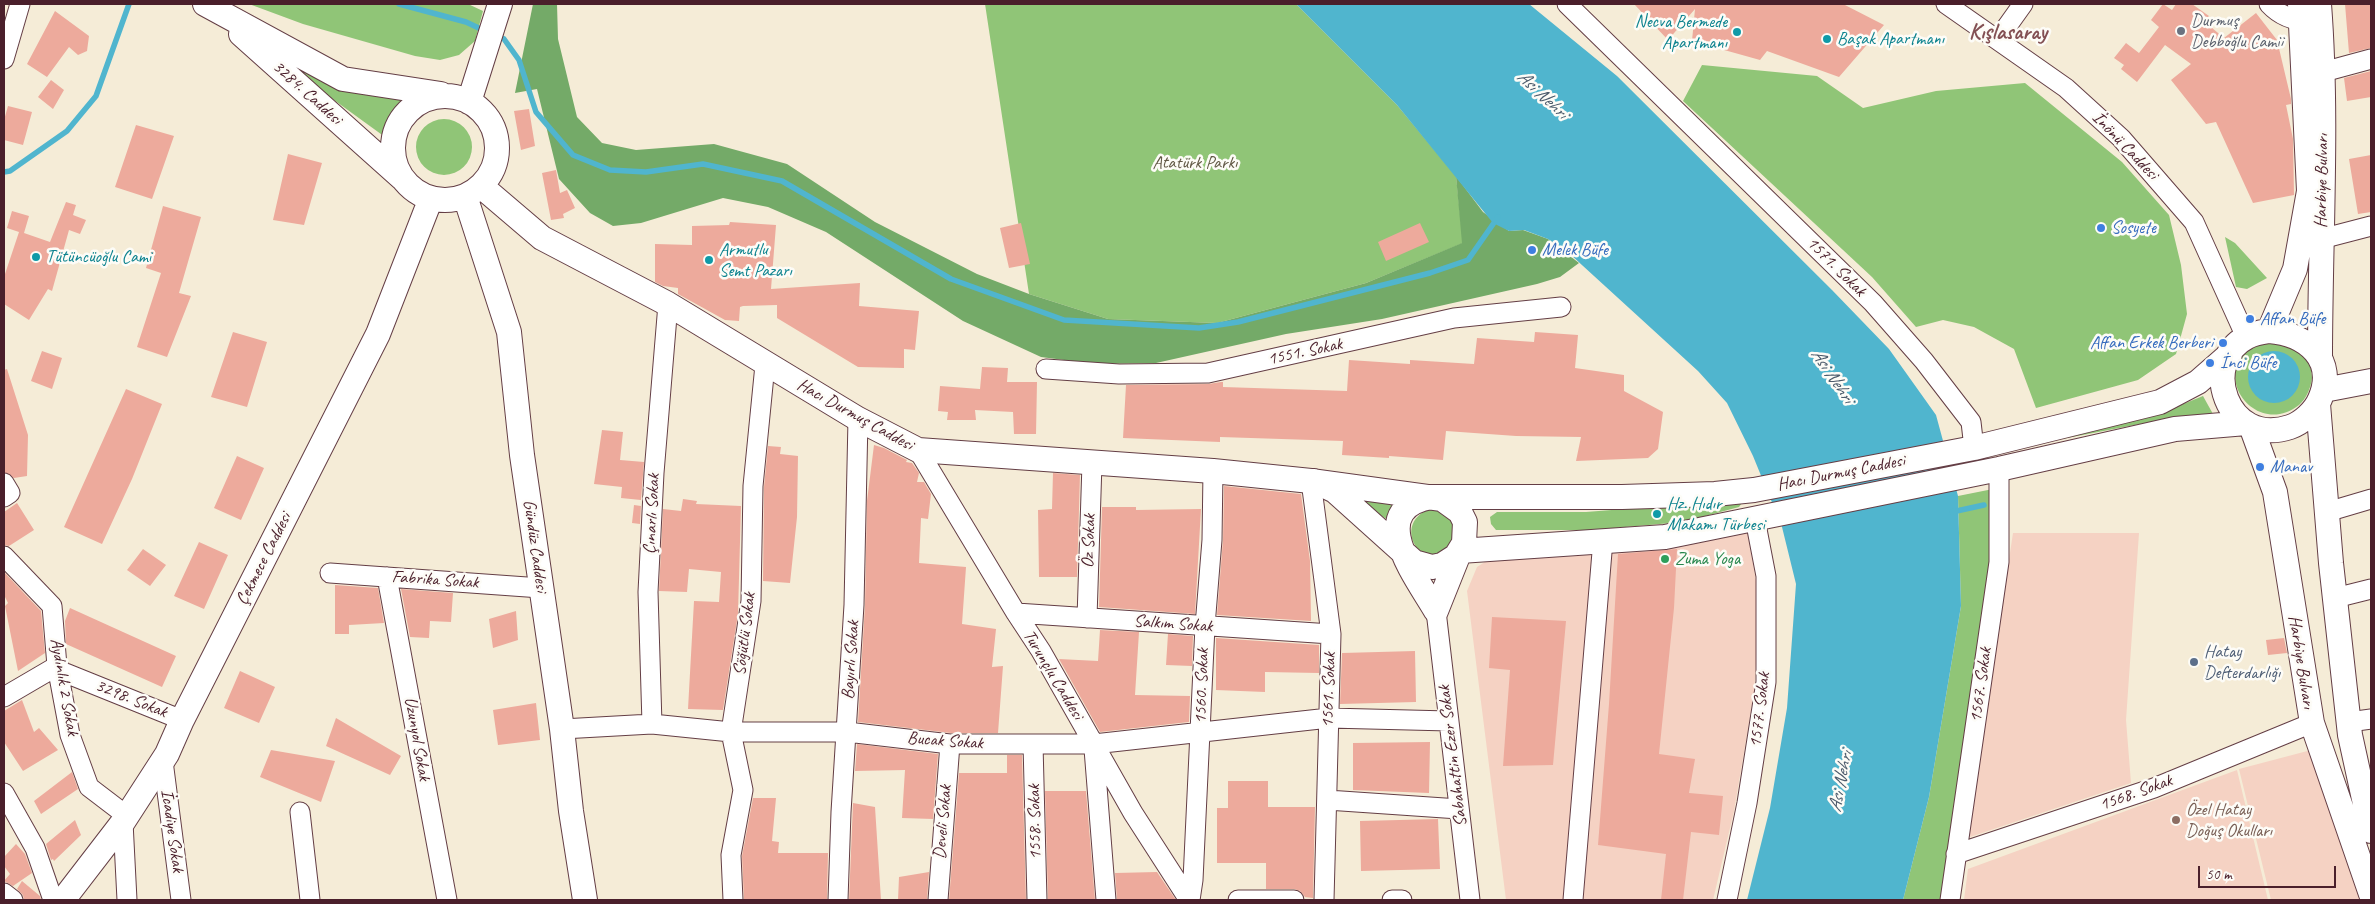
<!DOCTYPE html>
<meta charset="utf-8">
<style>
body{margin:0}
#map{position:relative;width:2375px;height:904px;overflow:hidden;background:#f5ecd7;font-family:Caveat,sans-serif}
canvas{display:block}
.frame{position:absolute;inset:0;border:5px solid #4a1f2b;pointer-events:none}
.scale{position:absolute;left:2198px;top:866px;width:138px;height:22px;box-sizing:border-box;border:2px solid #4a1f2b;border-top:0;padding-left:6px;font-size:15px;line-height:18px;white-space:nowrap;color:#4a1f2b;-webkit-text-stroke:4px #fdfcf7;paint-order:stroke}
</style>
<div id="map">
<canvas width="2375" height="904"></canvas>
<div class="frame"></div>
<div class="scale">50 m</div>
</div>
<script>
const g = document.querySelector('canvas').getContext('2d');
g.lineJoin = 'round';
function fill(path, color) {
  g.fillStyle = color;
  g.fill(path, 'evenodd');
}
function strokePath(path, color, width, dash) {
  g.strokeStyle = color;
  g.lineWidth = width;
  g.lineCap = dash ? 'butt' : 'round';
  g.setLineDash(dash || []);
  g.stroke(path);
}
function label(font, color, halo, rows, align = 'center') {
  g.font = font + ' Caveat,sans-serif';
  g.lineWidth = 5;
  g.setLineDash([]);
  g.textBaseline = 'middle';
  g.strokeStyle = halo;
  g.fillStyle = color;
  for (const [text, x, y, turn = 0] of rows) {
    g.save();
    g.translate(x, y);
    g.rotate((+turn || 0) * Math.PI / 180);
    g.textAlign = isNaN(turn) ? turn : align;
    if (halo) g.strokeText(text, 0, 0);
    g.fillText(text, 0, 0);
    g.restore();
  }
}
fill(new Path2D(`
 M1747,530L1760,604L1754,693L1734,811L1713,900H1506L1467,591L1477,567L1502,551Z
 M2013,533H2139L2126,720L2131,783L1967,838Z
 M2315,749L2369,900H2271L2239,769Z
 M2237,770L2268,900H1964L1968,869Z`), '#f5d2c3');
fill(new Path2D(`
 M249,4H468L483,11L475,41L459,55L440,60L415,56L303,24Z
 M985,4H1296L1397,105L1456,176L1463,243L1366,283L1217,323L1108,319L1029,294Z
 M283,63L403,101L386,123L385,137Z
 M1702,65L1817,76L1863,108L1936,91L2025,83L2122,162L2169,215L2181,265L2187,314L2176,354L2138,380L2036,408L2014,349L1974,327L1943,320L1916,327L1872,277L1683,101Z
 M416 147a28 28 0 1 1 56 0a28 28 0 1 1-56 0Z
 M2225,237L2235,243L2267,278L2247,289L2236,287Z
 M2272,338C2291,348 2312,353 2312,378C2311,388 2306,399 2299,405C2259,437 2212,381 2248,349C2253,344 2265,341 2272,338Z
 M2203,396L2213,414L2166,419L1989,453L2161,413Z
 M2003,487L1949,900H1903L1929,797L1961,606L1958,496Z
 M1739,500L1742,503L1739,507L1683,522L1591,530H1496L1491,524L1490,517L1497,512H1586Z
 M1359,501L1399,503L1391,522Z
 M1431,509H1439L1456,524L1452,545C1448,548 1443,553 1439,554C1412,562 1397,519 1431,509Z`), '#90c577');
fill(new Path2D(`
 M533,4H557L558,39L577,117L602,143L636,150L714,144L787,164L875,222L977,274L1029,294L1108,319L1217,323L1366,283L1462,243L1456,176L1483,212L1509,231L1523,230L1548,239L1579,263L1560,277L1537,284L1382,319L1286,334L1156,363L1095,364L1041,357L963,321L826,232L768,207L723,198L641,223L613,226L590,213L559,179L537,89L515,93Z`), '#74aa68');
fill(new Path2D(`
 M1296,4H1529L1617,76L1832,290L1889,349L1936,415L1958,496L1961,606L1929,797L1903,900H1747L1770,808L1787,708L1796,584L1782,527L1753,456L1727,403L1698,371L1571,255L1548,239L1524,230L1509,231L1493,223L1397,105Z
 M2248 377a26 26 0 1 1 52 0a26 26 0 1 1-52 0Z`), '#50b5ce');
strokePath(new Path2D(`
 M399,4L466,22L485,31
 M496,35L504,39L519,60L536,112L573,155L610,170L646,172L703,164L782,181L951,279L1064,320L1199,328L1238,322L1430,273L1468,260L1498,217
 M4,172L10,171L67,131L96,96L129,4
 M1952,512L1984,505`), '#50b5ce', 5.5);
fill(new Path2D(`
 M1634,4H1843L1884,25L1839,77L1767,51L1760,60L1692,41L1695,9L1668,40Z
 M2163,4L2172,10L2176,4H2192L2209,16L2205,22L2224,38L2256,13L2277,40L2291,99V104L2286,105L2293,139L2294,195L2253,203L2216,122L2206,124L2171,80L2191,64L2165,45L2137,82L2121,69L2124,65L2114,58L2126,43L2139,53L2159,27L2151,20Z
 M2345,4H2371V48L2349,53Z
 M55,11L89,36L87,51L78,55L69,47L47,77L27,64Z
 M2371,71V97L2347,101L2344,78Z
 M51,80L64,90L53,109L38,97Z
 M8,106L32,112L23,145L4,140V120Z
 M529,109L535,146L521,150L514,111Z
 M136,125L174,136L152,199L115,187Z
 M288,154L322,163L304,225L273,220Z
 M2371,155V212L2358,214L2349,159Z
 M556,170L560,193L567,190L575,208L563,214L564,218L551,220L542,173Z
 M66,202L76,205L73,215L86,220L80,234L69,230L52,291L48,289L29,320L4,304V277L19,232L7,228L12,211L29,216L24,233L50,242Z
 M163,206L201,217L179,293L191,296L167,357L137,347L161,273L146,268Z
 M730,222L776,225L771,289L860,283L859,306L919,311L915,350L904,349V368L858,367L777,318V305L743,306L740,307L739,321L725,320L678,294V288L663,286L655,282V244L692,245V226L729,225Z
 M1021,223L1030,264L1009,268L1000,228Z
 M1420,223L1429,242L1386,261L1378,242Z
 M233,332L267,342L247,407L211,397Z
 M1535,332L1578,335L1575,368L1624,375V391L1663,412L1658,449L1648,458L1576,461L1581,437L1516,436L1446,431L1443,460L1389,456V458L1342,455L1343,441L1220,437V442L1123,438L1126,385L1208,384L1221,382H1223V387L1347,391L1349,360L1410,364V360L1474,364L1477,338L1534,342Z
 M42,351L62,358L52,389L31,381Z
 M982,367L1008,368L1007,382H1037L1036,434H1014L1013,412L975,410L976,420H947L948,412L938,411L940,386L980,389Z
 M7,369L28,435L27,476L14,478L4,472V370Z
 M126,389L162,404L132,479L102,544L64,527Z
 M602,430L623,432L620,460L644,462L641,500L621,498L622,487L594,484Z
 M874,445L884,448L907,460L906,462L912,463L919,473L917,482H924L931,494L928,519L921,518L919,563L966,567L962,624L996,629L992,667L1003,666L998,733H951L858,722L865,605L867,501Z
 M768,446L781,447L780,454L798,456L797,517L790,583L763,581L764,487Z
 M237,456L264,468L241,520L214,508Z
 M1053,473L1080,475L1077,577H1039L1038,510L1052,509Z
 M1224,486L1301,494L1310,561L1311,621L1217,615L1223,540Z
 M683,499L697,501L696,504L741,506L738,614L723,710L688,709L694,601L719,602L721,572L689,569L687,592L659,591L663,509L681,511Z
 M17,503L34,530L9,546L4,545V512Z
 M634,505L641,506L640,524L632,523Z
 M1102,507H1136V510L1201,509L1195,614L1099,607Z
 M199,542L228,555L204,609L174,596Z
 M143,549L166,565L150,586L127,570Z
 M1677,549L1674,608L1659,754L1695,759L1689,793L1723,796L1719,835L1691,832L1683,900H1661L1666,854L1598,845L1609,704L1618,554Z
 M4,572L41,611L45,653L18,671L5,606L8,603L4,595Z
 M335,585L378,588L384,623L349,625V634H335Z
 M401,589L453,593L451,622L430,621L429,638L410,637Z
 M70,608L176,656L162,687L66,644L65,621Z
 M516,611L518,640L493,648L489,619Z
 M1492,617L1566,621L1553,765L1503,766L1510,670L1489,668Z
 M1100,630L1139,632L1135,695L1190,696L1189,722L1100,732L1059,659L1098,661Z
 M1168,634L1193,636L1192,666L1166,665Z
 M1216,638L1319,645V673L1265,672V692L1216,690Z
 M2284,638L2287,653L2268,655L2266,640Z
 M1415,651L1416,702L1340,704L1342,653Z
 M240,671L275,687L259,723L224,708Z
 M22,700L34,732L39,728L58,750L23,771L4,742V711Z
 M536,703L540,740L498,745L493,710Z
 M336,718L401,756L390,775L326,746Z
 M1430,742L1429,793L1353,790V743Z
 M857,744L938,754L933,819L902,818L905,770L855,771Z
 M271,750L335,761L321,802L260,777Z
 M1007,755H1022L1026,900H949L959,773H1007Z
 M72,772L78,789L41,814L34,801Z
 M1228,781H1268V807H1315L1313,898L1305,897L1300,891L1294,889H1266V863H1217V808H1228Z
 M1045,791H1086L1095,900H1048Z
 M753,798H776L772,841L779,842L778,853H828L827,900H744L742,856Z
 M853,803L875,807L881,900H849Z
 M1438,819L1440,869L1361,871L1360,821Z
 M75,820L81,835L54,861L53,859L51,860L46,844Z
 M16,844L25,854L32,873L13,886L4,881L10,874L4,866V857Z
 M929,872L927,900H898L899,877Z
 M1157,872L1176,900H1117L1115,873Z
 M22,881L40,896L41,900H24L23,895L17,889Z`), '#edaa9c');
const minor = new Path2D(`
 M1567,4L1873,303L1924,361L1971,422L1974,448
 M1946,4L2066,88L2121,138L2194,222L2246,337
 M2269,4C2281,17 2296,22 2314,21
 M1998,39L2023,4
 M4,59L20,4
 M2323,72L2371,59
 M2321,239L2371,226
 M1046,369L1119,374L1208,373L1454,318L1561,307
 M918,450L1016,613L1041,651L1133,813L1189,900
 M1311,481L1331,634L1324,900
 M4,483L10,493L4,497
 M2327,512L2371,499
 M4,556L52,606L57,666L70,735L89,787L127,816
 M330,573L541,588
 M387,577L447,900
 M2335,598L2371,589
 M1436,611L1470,900
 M1016,613L1331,634
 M1087,618L1092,463
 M4,697L57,666L63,672L182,720
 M2349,722L2371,719
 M652,724L648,592L654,473L668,304
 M562,729L652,724L731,732H847L950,744H1094L1329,718L1449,721
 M1033,744L1037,900
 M1094,749L1106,900
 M163,761L181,900
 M4,793L35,848L53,900
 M1327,800L1459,809
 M300,812L310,900
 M123,822L127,900
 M1956,854L2154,788L2312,723
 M4,893L13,900
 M733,900L731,855L743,790L731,732L751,601L753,486L765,365
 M838,900L841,812L854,605L858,419
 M938,900L950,744
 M1190,900L1193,880L1205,626L1212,540L1213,471
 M1238,900H1294
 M1392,900H1402
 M1573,900L1603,540
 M1727,900L1747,803L1766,682V576L1755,519
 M1950,900L1999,562V469`);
const major = new Path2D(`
 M205,4L343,79L441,94
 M2319,4C2328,121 2320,240 2320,358
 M241,34L402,178
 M393 148a52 52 0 1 1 104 0a52 52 0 1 1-104 0Z
 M469,102L500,4
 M481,186L542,238L668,304L858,419L918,450L1213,471L1311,481L1442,499L1460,512L1465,522L1464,543L1456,556L1442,565L1432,567L1414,562L1335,491L1314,481
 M465,196L509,332L522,455L562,729L571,811L585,900
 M2269,331L2295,269L2309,191L2300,4
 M2269,331C2307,334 2337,360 2320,399C2315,411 2302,423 2290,427C2226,448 2199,361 2247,337C2254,333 2262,332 2269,331Z
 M2324,390L2371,381
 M2318,404L2331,563L2350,735L2371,831
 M2251,426L2275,492L2312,723L2371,894
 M1460,551L1436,611C1417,578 1363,510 1431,497H1622L1715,494L1754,490L1974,448L2160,402L2198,382L2230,354
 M1460,551L1665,537L1999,469L2175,429L2246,423
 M63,900L123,822L167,754L182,720L378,334L431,198`);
strokePath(minor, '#643e45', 21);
strokePath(major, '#643e45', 26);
strokePath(minor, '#fff', 19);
strokePath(major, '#fff', 24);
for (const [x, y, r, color] of [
 [2181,31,5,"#6b7280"],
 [1737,32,5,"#0f9aa8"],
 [1827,39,5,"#0f9aa8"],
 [2101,228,5,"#3f7fe0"],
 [1532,250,5,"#3f7fe0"],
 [36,257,5,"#0f9aa8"],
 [709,260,5,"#0f9aa8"],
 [2250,319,5,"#3f7fe0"],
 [2223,343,5,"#3f7fe0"],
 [2210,363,5,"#3f7fe0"],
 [2260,467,5,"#3f7fe0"],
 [1657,514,5,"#0f9aa8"],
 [1665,559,5,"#2e9e5b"],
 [2194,662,5,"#5c6f8a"],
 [2176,820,5,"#8d6e63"]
]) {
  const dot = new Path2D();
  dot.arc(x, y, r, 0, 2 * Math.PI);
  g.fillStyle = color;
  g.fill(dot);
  strokePath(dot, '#fdfcf7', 2);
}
label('18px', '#5b616d', '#fdfcf7', [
 ["Durmuş",2191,21],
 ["Debboğlu Camii",2191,42]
], 'left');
label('18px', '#0d838f', '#fdfcf7', [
 ["Necva Bermede",1727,22,"right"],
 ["Apartmanı",1727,43,"right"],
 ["Başak Apartmanı",1837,39],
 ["Armutlu",719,250],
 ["Semt Pazarı",719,271],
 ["Tütüncüoğlu Cami",46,257],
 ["Hz. Hıdır",1667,504],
 ["Makamı Türbesi",1667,525]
], 'left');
label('18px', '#4a1f2b', '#fdfcf7', [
 ["3284. Caddesi",307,93,42],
 ["İnönü Caddesi",2125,146,46],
 ["Harbiye Bulvarı",2322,181,-89],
 ["1571. Sokak",1836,267,45],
 ["1551. Sokak",1305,352,-12],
 ["Hacı Durmuş Caddesi",855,415,29],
 ["Hacı Durmuş Caddesi",1841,473,-11],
 ["Çınarlı Sokak",652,514,-87],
 ["Öz Sokak",1089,541,-88],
 ["Gündüz Caddesi",535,546,82],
 ["Çekmece Caddesi",264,559,-63],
 ["Fabrika Sokak",435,580,4],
 ["Salkım Sokak",1173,624,4],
 ["Söğütlü Sokak",745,634,-83],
 ["Bayırlı Sokak",851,660,-86],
 ["Harbiye Bulvarı",2301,662,81],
 ["Turunçlu Caddesi",1053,675,59],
 ["1567. Sokak",1981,685,-82],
 ["1560. Sokak",1202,686,-88],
 ["Aydınlık 2 Sokak",64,687,80],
 ["1561. Sokak",1329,690,-88],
 ["3298. Sokak",131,699,22],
 ["1577. Sokak",1760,710,-83],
 ["Uzunyol Sokak",417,739,80],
 ["Bucak Sokak",945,741,4],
 ["Sabahattin Ezer Sokak",1453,756,-97],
 ["1568. Sokak",2136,793,-20],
 ["Develi Sokak",943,822,-85],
 ["1558. Sokak",1035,822,-91],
 ["İcadiye Sokak",172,831,82]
]);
label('18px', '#625946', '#fdfcf7', [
 ["Atatürk Parkı",1195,163]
]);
label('18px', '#366cbe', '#fdfcf7', [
 ["Sosyete",2111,228],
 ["Melek Büfe",1542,250],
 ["Affan Büfe",2260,319],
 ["Affan Erkek Berberi",2213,343,"right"],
 ["İnci Büfe",2220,363],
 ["Manav",2270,467]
], 'left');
label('18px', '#27864d', '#fdfcf7', [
 ["Zuma Yoga",1675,559]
], 'left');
label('18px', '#4e5e75', '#fdfcf7', [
 ["Hatay",2204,652],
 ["Defterdarlığı",2204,673]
], 'left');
label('18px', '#785e54', '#fdfcf7', [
 ["Özel Hatay",2186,810],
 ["Doğuş Okulları",2186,831]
], 'left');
label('italic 19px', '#4c5b6c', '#fdfcf7', [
 ["Asi Nehri",1542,95,43],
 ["Asi Nehri",1832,376,56],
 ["Asi Nehri",1841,782,-79]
]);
label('bold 22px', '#835053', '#fdfcf7', [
 ["Kışlasaray",2008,33]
]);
</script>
